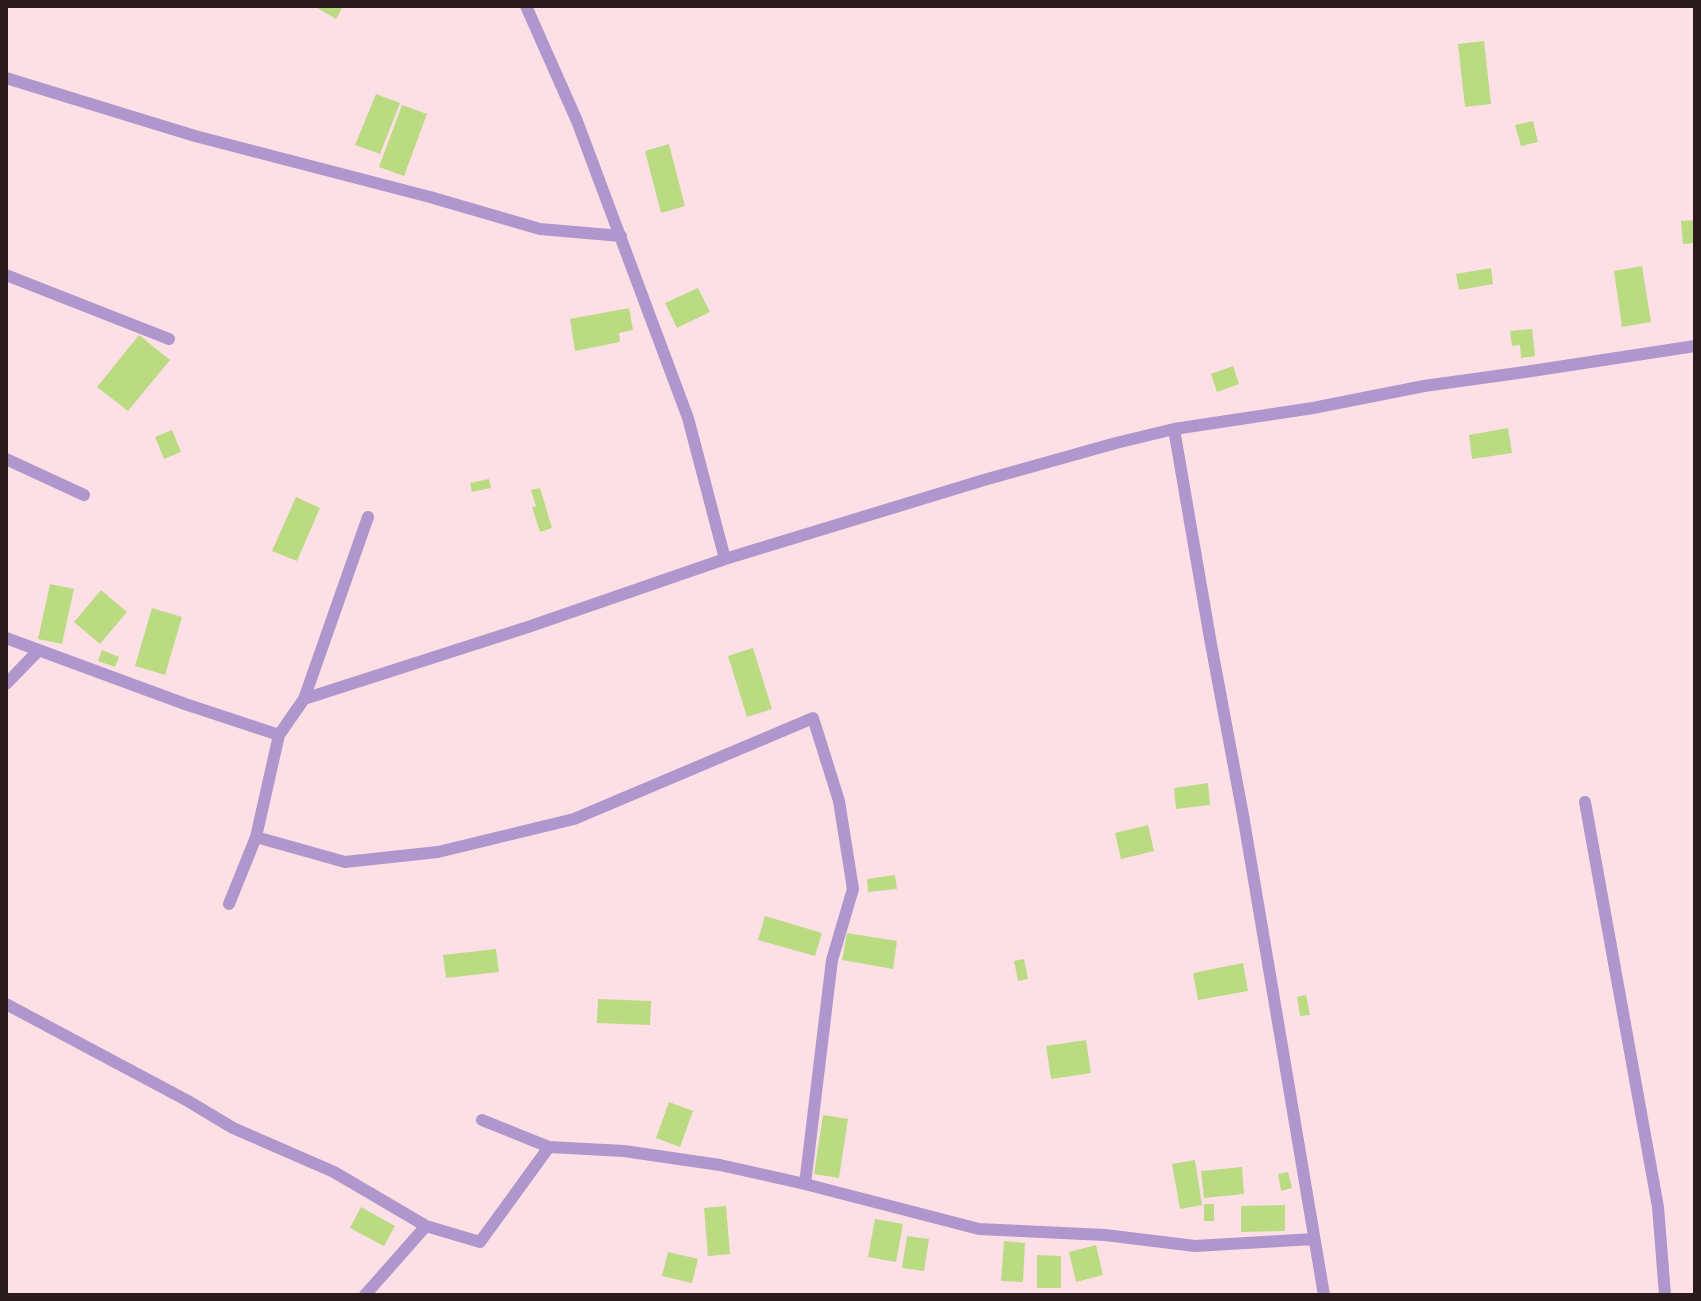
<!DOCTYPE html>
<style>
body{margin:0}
#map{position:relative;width:1701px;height:1301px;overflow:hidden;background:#fde0e5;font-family:Karla,sans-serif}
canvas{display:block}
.frame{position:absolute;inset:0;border:8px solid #2b1a1d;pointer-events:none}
</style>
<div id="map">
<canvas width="1701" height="1301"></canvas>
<div class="frame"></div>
</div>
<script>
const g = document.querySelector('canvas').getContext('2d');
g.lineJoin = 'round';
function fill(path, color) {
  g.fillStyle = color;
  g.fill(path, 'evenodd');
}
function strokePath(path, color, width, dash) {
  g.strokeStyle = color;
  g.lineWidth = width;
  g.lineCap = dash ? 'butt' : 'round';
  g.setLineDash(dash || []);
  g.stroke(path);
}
fill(new Path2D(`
 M314,6H343L336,19Z
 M1484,41L1491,104L1465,107L1458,44Z
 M376,94L400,103L380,154L355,145Z
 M402,105L427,114L404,176L379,167Z
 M1533,121L1538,142L1521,146L1515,125Z
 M669,144L685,206L661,213L645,151Z
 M1695,220V243L1683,244L1681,221Z
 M1642,266L1651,322L1622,327L1614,271Z
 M1491,268L1493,284L1459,290L1456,274Z
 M698,288L710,312L677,328L665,303Z
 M629,308L633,330L619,333L620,342L575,351L570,319Z
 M1532,329L1535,356L1521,358L1520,345L1512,346L1510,331Z
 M139,335L170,360L128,411L97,387Z
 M1233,366L1239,384L1217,392L1211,374Z
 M1508,428L1512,453L1472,459L1469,435Z
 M172,430L181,452L164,459L155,437Z
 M489,479L491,488L472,492L470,483Z
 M540,488L552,528L540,532L532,507L536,506L531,490Z
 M296,497L320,508L297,561L272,551Z
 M50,584L74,589L62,644L38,639Z
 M101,590L127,612L100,644L74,622Z
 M152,608L182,617L165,675L135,666Z
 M753,648L772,709L747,717L728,656Z
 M102,650L119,657L115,667L98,661Z
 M1208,783L1210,805L1176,809L1174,788Z
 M1148,825L1154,851L1121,859L1115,833Z
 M895,875L897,889L868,892L867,879Z
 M765,916L822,933L815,956L758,940Z
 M847,933L897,941L893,969L842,960Z
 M496,949L499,972L446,978L443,955Z
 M1024,959L1028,979L1018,981L1014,961Z
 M1243,963L1248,991L1198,1000L1193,973Z
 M1306,995L1310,1015L1300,1016L1297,997Z
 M598,999L651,1001L650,1025L597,1023Z
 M1086,1040L1091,1073L1051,1079L1046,1046Z
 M669,1102L693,1111L680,1147L656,1138Z
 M823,1115L848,1119L839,1178L814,1174Z
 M1195,1160L1202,1205L1180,1209L1172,1164Z
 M1242,1167L1244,1194L1204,1198L1201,1171Z
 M1288,1172L1292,1188L1281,1191L1278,1174Z
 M1204,1204H1214V1221H1204Z
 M1285,1205V1231L1241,1232V1206Z
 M726,1206L730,1254L708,1256L704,1208Z
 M361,1207L395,1226L384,1246L350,1228Z
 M875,1219L903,1224L896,1262L868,1257Z
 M907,1236L929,1239L924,1271L902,1268Z
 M1004,1241L1025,1243L1023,1282L1001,1281Z
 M1096,1245L1103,1275L1076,1282L1069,1252Z
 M668,1252L698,1259L692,1283L662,1276Z
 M1037,1255L1061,1256V1288H1037Z`), '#badb81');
strokePath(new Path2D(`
 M526,6L577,121L688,418L725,559
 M6,78L195,136L430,197L540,229L621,236
 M6,275L169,339
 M1174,429L1211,644L1243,815L1324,1295
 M6,459L84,495
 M6,638L185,704L279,735
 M6,684L39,650
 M304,699L528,627L725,559L984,480L1116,443L1174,429L1313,408L1424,386L1525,372L1695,346
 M1585,802L1658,1207L1665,1295
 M256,837L345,862L438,852L574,819L813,718L839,801L853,889L832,960L805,1184
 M229,904L256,837L279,735L304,699L368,517
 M6,1004L188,1101L233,1128L334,1172L426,1226L480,1242L549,1147
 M482,1120L549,1147L624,1151L720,1165L805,1184L979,1229L1105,1235L1195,1246L1314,1239
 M365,1295L426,1226`), '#af96cd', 12);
</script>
